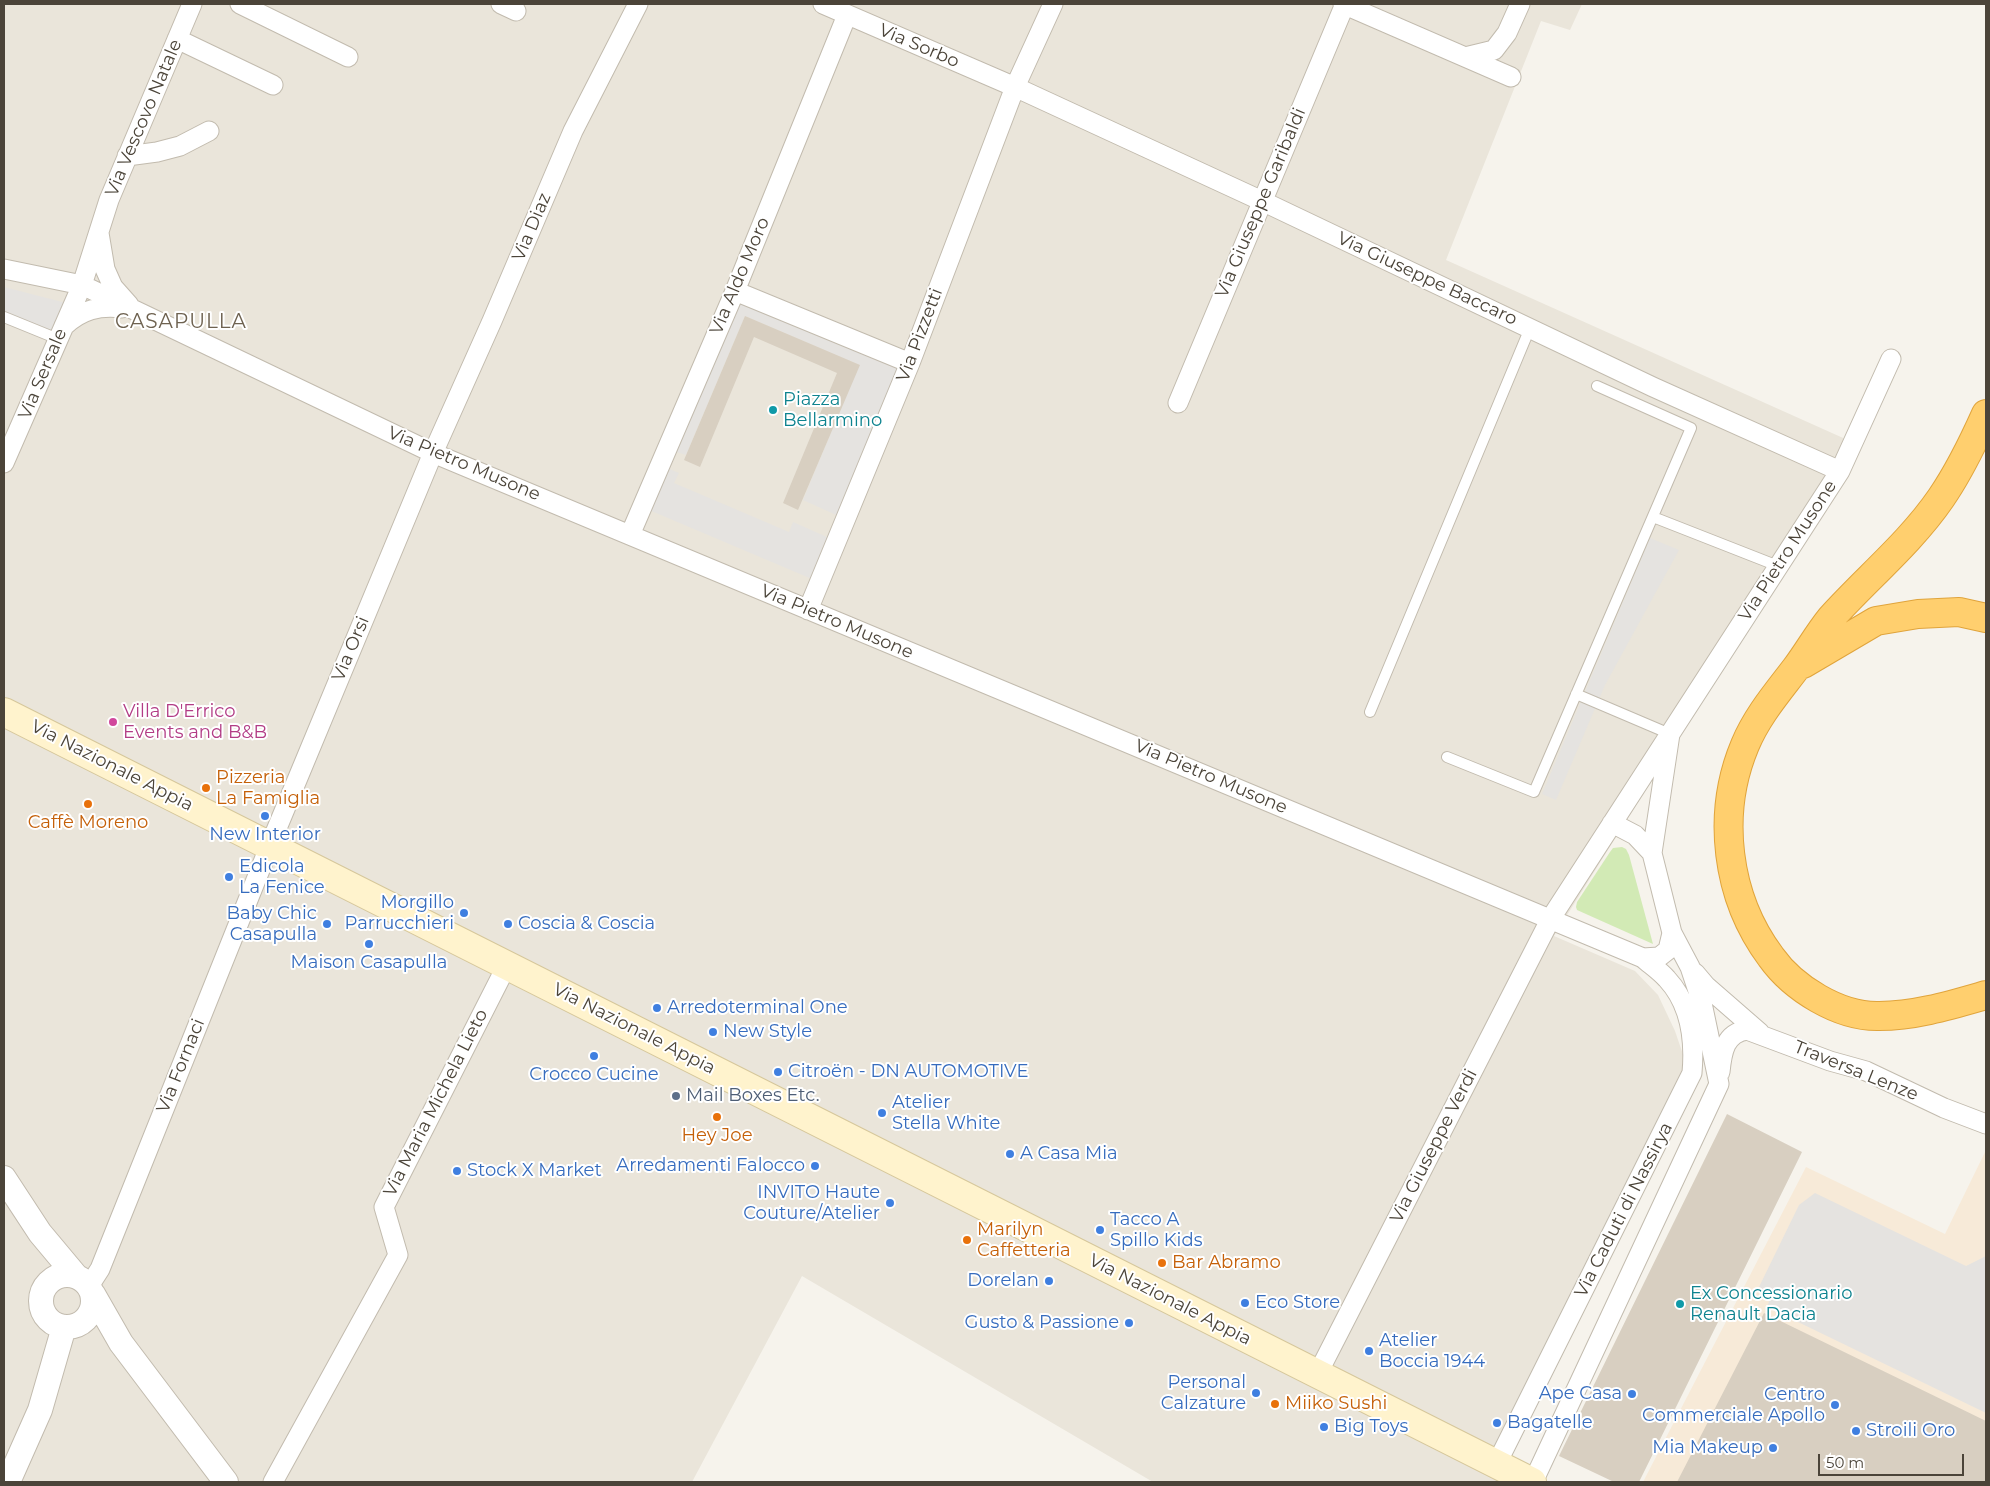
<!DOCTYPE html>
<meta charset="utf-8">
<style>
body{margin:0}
#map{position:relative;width:1990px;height:1486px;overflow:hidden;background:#f6f3ec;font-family:Montserrat,sans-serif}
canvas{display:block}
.frame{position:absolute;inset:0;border:5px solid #4b4439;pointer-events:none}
.scale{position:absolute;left:1818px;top:1454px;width:146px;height:22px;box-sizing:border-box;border:2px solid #4b4439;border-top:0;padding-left:6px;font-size:15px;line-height:18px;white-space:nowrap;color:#4b4439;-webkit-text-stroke:4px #fff;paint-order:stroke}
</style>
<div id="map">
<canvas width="1990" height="1486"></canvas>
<div class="frame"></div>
<div class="scale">50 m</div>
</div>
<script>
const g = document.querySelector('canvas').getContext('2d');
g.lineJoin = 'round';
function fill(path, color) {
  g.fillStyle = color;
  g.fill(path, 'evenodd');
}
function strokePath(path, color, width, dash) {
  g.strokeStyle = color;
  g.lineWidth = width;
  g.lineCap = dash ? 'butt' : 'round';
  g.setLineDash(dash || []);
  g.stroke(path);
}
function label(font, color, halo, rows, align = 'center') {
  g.font = font + ' Montserrat,sans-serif';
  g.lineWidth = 4;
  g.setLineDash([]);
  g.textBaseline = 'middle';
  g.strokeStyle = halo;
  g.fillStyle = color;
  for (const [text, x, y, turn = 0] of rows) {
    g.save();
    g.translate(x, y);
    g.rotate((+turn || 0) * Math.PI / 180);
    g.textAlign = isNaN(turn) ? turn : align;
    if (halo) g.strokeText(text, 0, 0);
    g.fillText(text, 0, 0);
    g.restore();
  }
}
fill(new Path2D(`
 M4,4H1582L1570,30L1541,21L1446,260L1861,446L1554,936L1635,971L1658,995L1675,1031L1694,1087L1499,1482H1153L802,1276L692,1482H4Z`), '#eae5da');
fill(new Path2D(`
 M1986,1150V1482H1643L1806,1167L1945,1234Z`), '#f7ead8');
fill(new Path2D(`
 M1622,847L1626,849L1629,855L1653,944L1577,910L1576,907L1577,902L1610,852L1613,848Z`), '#d2eab5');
fill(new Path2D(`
 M4,287L66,303L54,333L4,313Z
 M735,291L910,363L845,519L803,500L859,365L745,316L686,455L667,449Z
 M660,465L679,473L674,483L789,532L793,522L836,541L819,582L642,507Z
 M1650,538L1679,550L1605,685L1556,800L1542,794Z
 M1815,1193L1966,1266L1986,1256V1413L1767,1307L1772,1294L1759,1287L1799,1205Z`), '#e5e3e0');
fill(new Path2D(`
 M745,316L860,365L798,510L783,503L837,373L754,337L700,467L684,460Z
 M1727,1114L1802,1152L1639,1482H1614L1559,1456Z
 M1764,1313L1986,1421V1482H1677Z`), '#d8cfc1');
const service = new Path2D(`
 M4,317L58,339
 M1653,517L1778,566
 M1576,694L1670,734
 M1370,712L1530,328
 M1447,757L1534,792L1691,428L1597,386`);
const minor = new Path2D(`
 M240,4L348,57
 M501,4L516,11
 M823,4L1015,87L1262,201L1653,387L1840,471
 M1343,4L1511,77
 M177,39L273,85
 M1465,57L1494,50L1507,33L1520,4
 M127,156L157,152L180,146L209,131
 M99,233L105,269L113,287L129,305
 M4,269L82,285L433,453L1643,958L1659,957L1668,950L1672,933L1652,853L1670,734
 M735,291L910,363
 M64,326C81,310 99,305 122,308
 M1178,403L1345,4
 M4,463L82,285L109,200L192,4
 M630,535L735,291L847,15
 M808,610L910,363L1015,87L1053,4
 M1612,823L1635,835L1652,853
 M1695,973L1706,986L1760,1033
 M1720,1072C1722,1052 1725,1033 1747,1030L1830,1061L1866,1071L1944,1108L1986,1124
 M89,1286L100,1269L270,845L433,453L492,321L573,131L638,4
 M1317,1375L1551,918L1840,471L1891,359
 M1496,1465L1692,1073C1695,1039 1691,1005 1667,979C1660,971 1651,965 1643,958
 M273,1482L398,1255L384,1207L507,965
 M1533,1482L1719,1084L1702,1003L1690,967L1672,933`);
const tertiary = new Path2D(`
 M4,1178L40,1233L76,1276
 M41 1301a26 26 0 1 1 52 0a26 26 0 1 1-52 0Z
 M93,1294L121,1343L226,1482
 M8,1482L40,1410L64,1327`);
const secondary = new Path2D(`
 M4,712L1532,1482`);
const motorway = new Path2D(`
 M1986,414C1973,443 1959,472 1941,498C1910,543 1867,578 1831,618C1818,634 1808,652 1796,668C1777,693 1757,716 1745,745C1716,814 1726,897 1771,957C1793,988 1839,1017 1879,1016C1915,1016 1951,1005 1986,995
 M1803,664L1876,621L1918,614L1959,612L1986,618`);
strokePath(service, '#c2bbae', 12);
strokePath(minor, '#c2bbae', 21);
strokePath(tertiary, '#c2bbae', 26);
strokePath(secondary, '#d6c79b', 30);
strokePath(motorway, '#e0a43c', 30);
strokePath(service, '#fff', 10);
strokePath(minor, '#fff', 19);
strokePath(tertiary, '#fff', 24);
strokePath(secondary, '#fff3cd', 28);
strokePath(motorway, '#ffcf6e', 28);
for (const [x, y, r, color] of [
 [773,410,5,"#0f9aa8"],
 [113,722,5,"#d1479c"],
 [206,788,5,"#e8710a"],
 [88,804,5,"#e8710a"],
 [265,816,5,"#3f7fe0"],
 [229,877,5,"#3f7fe0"],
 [464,913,5,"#3f7fe0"],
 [327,924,5,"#3f7fe0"],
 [508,924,5,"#3f7fe0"],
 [369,944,5,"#3f7fe0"],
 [657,1008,5,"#3f7fe0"],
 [713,1032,5,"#3f7fe0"],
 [594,1056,5,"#3f7fe0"],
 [778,1072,5,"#3f7fe0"],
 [676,1096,5,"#5c6f8a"],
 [882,1113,5,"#3f7fe0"],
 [717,1117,5,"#e8710a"],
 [1010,1154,5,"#3f7fe0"],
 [815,1166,5,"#3f7fe0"],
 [457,1171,5,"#3f7fe0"],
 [890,1203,5,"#3f7fe0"],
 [1100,1230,5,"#3f7fe0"],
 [967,1240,5,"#e8710a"],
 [1162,1263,5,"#e8710a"],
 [1049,1281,5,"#3f7fe0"],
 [1245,1303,5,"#3f7fe0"],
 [1680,1304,5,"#0f9aa8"],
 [1129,1323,5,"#3f7fe0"],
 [1369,1351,5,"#3f7fe0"],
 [1256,1393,5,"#3f7fe0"],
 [1632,1394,5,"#3f7fe0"],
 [1275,1404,5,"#e8710a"],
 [1835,1405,5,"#3f7fe0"],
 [1497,1423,5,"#3f7fe0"],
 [1324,1427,5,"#3f7fe0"],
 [1856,1431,5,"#3f7fe0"],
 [1773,1448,5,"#3f7fe0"]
]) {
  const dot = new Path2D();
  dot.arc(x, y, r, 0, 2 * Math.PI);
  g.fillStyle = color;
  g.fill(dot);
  strokePath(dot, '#fff', 2);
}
label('18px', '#4b4439', '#fff', [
 ["Via Sorbo",919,46,23],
 ["Via Vescovo Natale",144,118,-67],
 ["Via Giuseppe Garibaldi",1261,203,-67],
 ["Via Diaz",532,227,-67],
 ["Via Aldo Moro",740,276,-67],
 ["Via Giuseppe Baccaro",1427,279,25],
 ["Via Pizzetti",920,335,-69],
 ["Via Sersale",43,374,-67],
 ["Via Pietro Musone",464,464,23],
 ["Via Pietro Musone",1788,551,-57],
 ["Via Pietro Musone",837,622,23],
 ["Via Orsi",351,649,-67],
 ["Via Nazionale Appia",112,766,27],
 ["Via Pietro Musone",1211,777,23],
 ["Via Nazionale Appia",634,1029,27],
 ["Via Fornaci",181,1066,-68],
 ["Traversa Lenze",1856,1071,22],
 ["Via Maria Michela Lieto",436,1103,-63],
 ["Via Giuseppe Verdi",1434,1146,-63],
 ["Via Caduti di Nassirya",1624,1210,-63],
 ["Via Nazionale Appia",1170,1300,27]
]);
label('18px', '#0d838f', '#fff', [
 ["Piazza",783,400],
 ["Bellarmino",783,421],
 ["Ex Concessionario",1690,1294],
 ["Renault Dacia",1690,1315]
], 'left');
label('18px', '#b23c85', '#fff', [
 ["Villa D'Errico",123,712],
 ["Events and B&B",123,733]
], 'left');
label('18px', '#c56008', '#fff', [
 ["Pizzeria",216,778],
 ["La Famiglia",216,799],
 ["Caffè Moreno",88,823,"center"],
 ["Hey Joe",717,1136,"center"],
 ["Marilyn",977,1230],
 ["Caffetteria",977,1251],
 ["Bar Abramo",1172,1263],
 ["Miiko Sushi",1285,1404]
], 'left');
label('18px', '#366cbe', '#fff', [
 ["New Interior",265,835,"center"],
 ["Edicola",239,867],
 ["La Fenice",239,888],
 ["Morgillo",454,903,"right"],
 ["Parrucchieri",454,924,"right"],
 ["Baby Chic",317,914,"right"],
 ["Casapulla",317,935,"right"],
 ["Coscia & Coscia",518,924],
 ["Maison Casapulla",369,963,"center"],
 ["Arredoterminal One",667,1008],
 ["New Style",723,1032],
 ["Citroën - DN AUTOMOTIVE",788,1072],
 ["Crocco Cucine",594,1075,"center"],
 ["Atelier",892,1103],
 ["Stella White",892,1124],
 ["A Casa Mia",1020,1154],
 ["Arredamenti Falocco",805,1166,"right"],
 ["Stock X Market",467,1171],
 ["INVITO Haute",880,1193,"right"],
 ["Couture/Atelier",880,1214,"right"],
 ["Tacco A",1110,1220],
 ["Spillo Kids",1110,1241],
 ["Dorelan",1039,1281,"right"],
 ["Eco Store",1255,1303],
 ["Gusto & Passione",1119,1323,"right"],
 ["Atelier",1379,1341],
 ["Boccia 1944",1379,1362],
 ["Personal",1246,1383,"right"],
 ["Calzature",1246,1404,"right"],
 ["Ape Casa",1622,1394,"right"],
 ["Centro",1825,1395,"right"],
 ["Commerciale Apollo",1825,1416,"right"],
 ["Bagatelle",1507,1423],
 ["Big Toys",1334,1427],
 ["Stroili Oro",1866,1431],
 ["Mia Makeup",1763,1448,"right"]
], 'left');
label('18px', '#4e5e75', '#fff', [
 ["Mail Boxes Etc.",686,1096]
], 'left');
g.letterSpacing = '1px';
label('20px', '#6e6250', '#fff', [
 ["CASAPULLA",181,322]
]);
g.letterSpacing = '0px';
</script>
